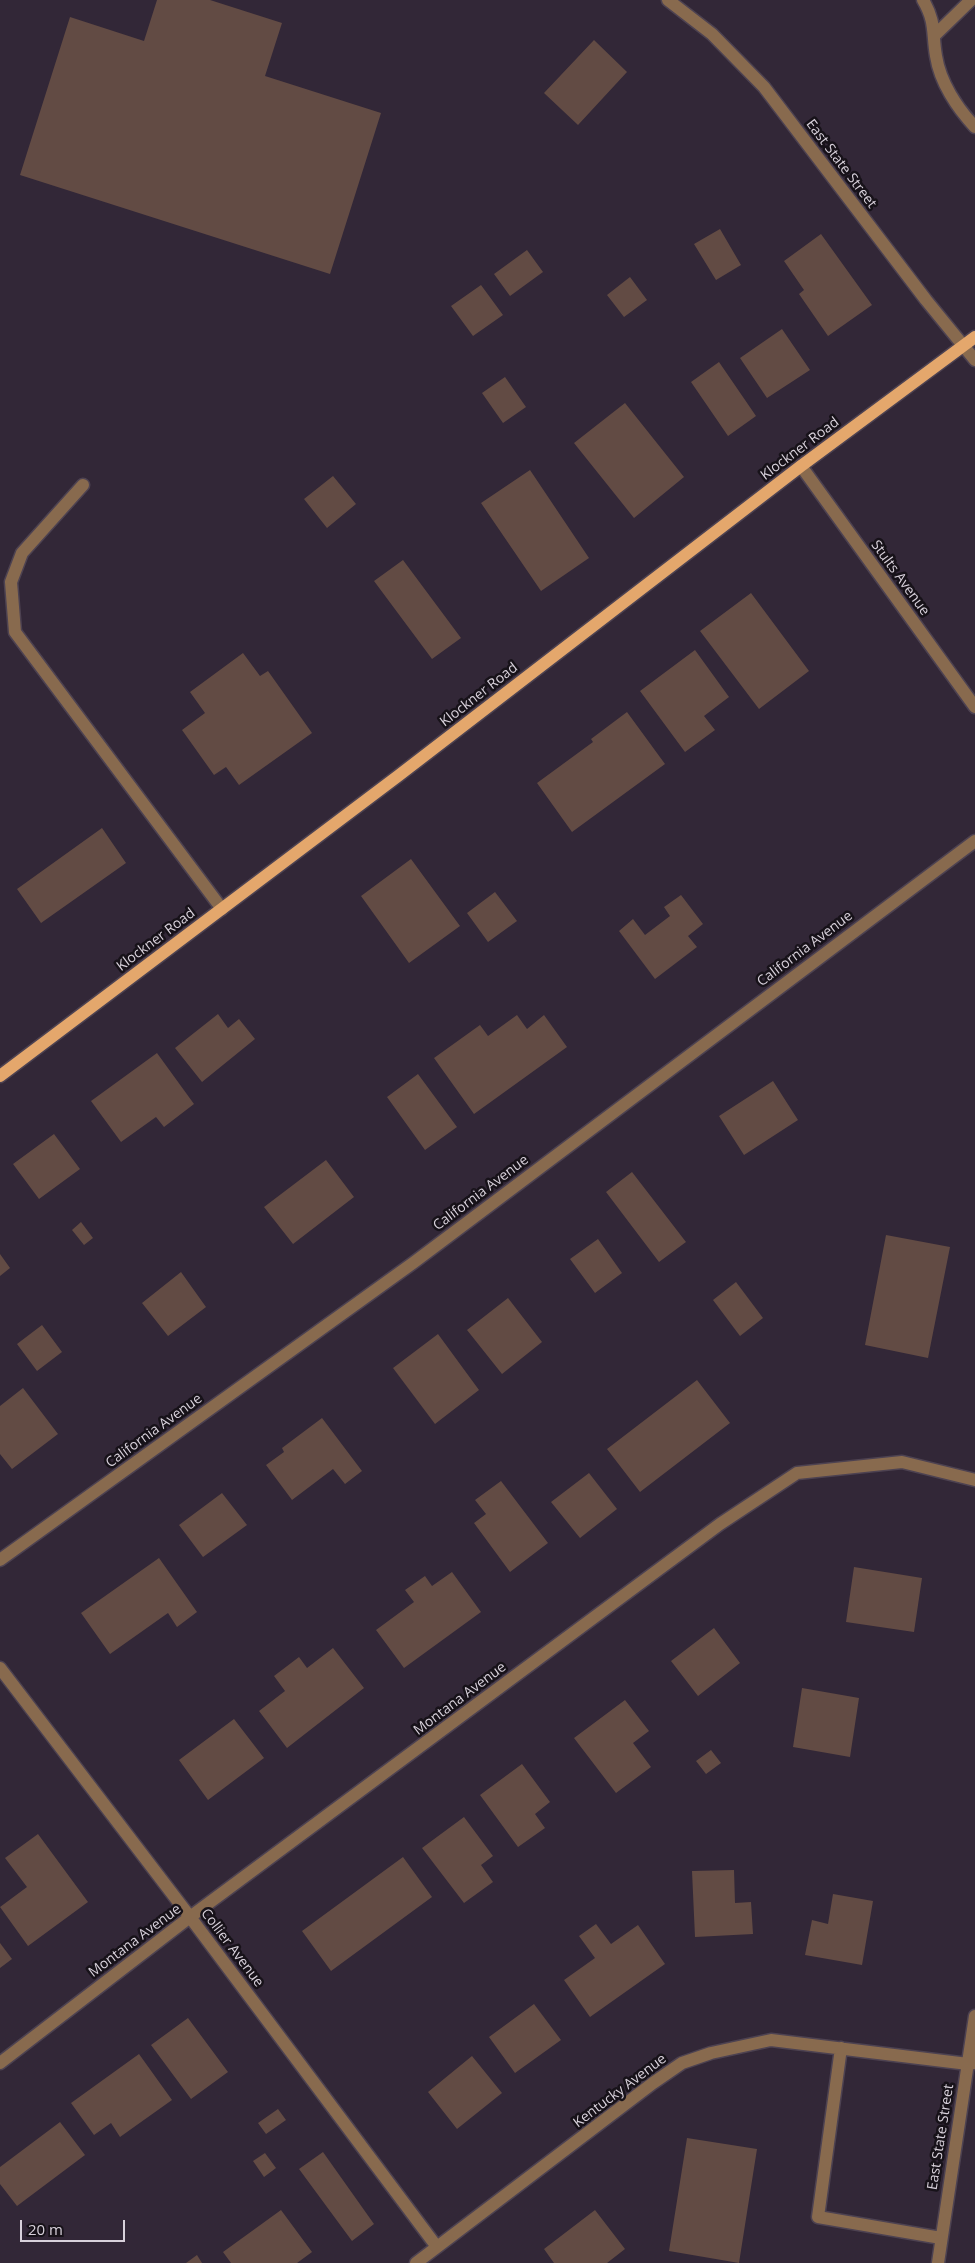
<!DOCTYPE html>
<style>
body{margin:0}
#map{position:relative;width:975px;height:2263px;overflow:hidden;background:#322737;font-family:"Open Sans",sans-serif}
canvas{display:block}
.scale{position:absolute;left:20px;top:2220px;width:105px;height:22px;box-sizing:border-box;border:2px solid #d8d1db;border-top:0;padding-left:6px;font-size:15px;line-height:18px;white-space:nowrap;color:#d8d1db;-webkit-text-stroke:4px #171219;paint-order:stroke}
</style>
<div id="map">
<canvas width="975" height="2263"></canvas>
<div class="scale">20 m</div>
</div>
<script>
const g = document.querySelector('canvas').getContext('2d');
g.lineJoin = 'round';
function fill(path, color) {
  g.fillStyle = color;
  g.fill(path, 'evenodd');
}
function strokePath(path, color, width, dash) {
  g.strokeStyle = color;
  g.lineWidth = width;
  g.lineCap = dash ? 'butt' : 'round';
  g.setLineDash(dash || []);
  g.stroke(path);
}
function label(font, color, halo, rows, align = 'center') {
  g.font = font + ' "Open Sans",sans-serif';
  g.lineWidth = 5;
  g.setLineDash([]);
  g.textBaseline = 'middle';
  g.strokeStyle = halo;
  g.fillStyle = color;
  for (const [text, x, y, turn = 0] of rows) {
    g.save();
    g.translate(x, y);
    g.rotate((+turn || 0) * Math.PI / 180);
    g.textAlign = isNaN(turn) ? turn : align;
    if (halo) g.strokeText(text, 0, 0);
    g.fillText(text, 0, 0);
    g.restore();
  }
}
fill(new Path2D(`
 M157,0H210L282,23L265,76L381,113L330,274L20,175L70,17L144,41Z
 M594,40L627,72L578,125L544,93Z
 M720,229L741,265L716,280L694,244Z
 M821,234L872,305L828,336L799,294L804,290L784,261Z
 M527,250L543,272L510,296L494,274Z
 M630,277L647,300L624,317L607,295Z
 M481,285L503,315L473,336L451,306Z
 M782,329L810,370L767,398L740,358Z
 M719,362L756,416L728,436L691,382Z
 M505,377L526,407L503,423L482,393Z
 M625,403L684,477L634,518L574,443Z
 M530,470L589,558L541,591L481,503Z
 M333,476L356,504L327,528L304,499Z
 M403,560L461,638L432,659L374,581Z
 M751,593L809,671L759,709L700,631Z
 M695,650L729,697L704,716L715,730L685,752L640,691Z
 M243,653L260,676L268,671L312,733L239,785L226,767L214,775L182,730L205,713L190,692Z
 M627,712L665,764L572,832L537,783L593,742L591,739Z
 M102,828L126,863L41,923L17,889Z
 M411,859L460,926L409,963L361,896Z
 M495,892L517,921L488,942L467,913Z
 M681,895L703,924L688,936L697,947L655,979L619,931L633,919L645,935L670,916L664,907Z
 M218,1014L228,1028L239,1019L255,1039L202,1082L175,1048Z
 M517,1015L527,1029L544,1015L567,1047L474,1114L434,1058L480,1025L488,1036Z
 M157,1053L194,1104L164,1127L156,1117L121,1142L91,1101Z
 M418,1074L457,1127L425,1150L387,1097Z
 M773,1081L798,1120L744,1155L719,1116Z
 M54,1134L80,1169L39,1199L13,1164Z
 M326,1160L354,1197L293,1244L264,1207Z
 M632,1172L686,1242L659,1262L606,1192Z
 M81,1222L93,1238L84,1245L72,1230Z
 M886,1235L950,1247L928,1358L865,1345Z
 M598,1239L622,1273L595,1293L570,1259Z
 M0,1254L10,1268L0,1276Z
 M181,1272L206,1307L168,1336L142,1303Z
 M736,1282L763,1318L740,1336L713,1300Z
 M508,1298L542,1342L502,1374L467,1330Z
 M42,1325L62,1352L37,1371L17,1344Z
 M438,1334L479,1390L435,1424L393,1368Z
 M697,1380L730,1423L640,1492L607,1449Z
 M23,1388L58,1434L12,1469L0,1454V1406Z
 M322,1418L362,1471L345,1484L333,1469L292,1500L266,1465L284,1452L282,1448Z
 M589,1473L617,1509L580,1538L551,1502Z
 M501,1481L548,1543L510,1572L474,1523L486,1514L475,1500Z
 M222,1493L247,1525L203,1557L179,1525Z
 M159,1558L197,1612L177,1627L168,1613L110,1654L81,1613Z
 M854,1567L922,1578L914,1632L846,1622Z
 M452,1572L481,1612L404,1668L376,1630L414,1602L405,1590L425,1576L432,1586Z
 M714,1628L740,1663L698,1696L671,1661Z
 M333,1648L364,1688L287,1748L259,1711L285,1691L274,1676L299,1657L307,1668Z
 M802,1688L859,1698L850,1757L793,1747Z
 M625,1700L649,1731L633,1743L651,1767L616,1793L574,1738Z
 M234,1719L264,1758L208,1800L179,1760Z
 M711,1750L721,1763L706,1774L696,1761Z
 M522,1764L550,1802L535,1814L545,1828L518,1847L480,1795Z
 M464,1817L493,1856L481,1865L493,1882L464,1903L422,1848Z
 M38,1834L88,1902L28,1946L0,1907L27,1887L5,1858Z
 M403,1857L432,1897L331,1971L302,1931Z
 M734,1870L735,1903L751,1902L753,1934L695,1937L692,1871Z
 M833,1894L873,1901L862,1965L805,1955L812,1920L828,1924Z
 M596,1924L611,1944L638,1925L665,1964L590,2017L564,1980L595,1958L579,1936Z
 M0,1943L12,1959L0,1968Z
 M534,2004L561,2040L515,2073L489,2037Z
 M188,2018L228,2072L191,2099L151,2045Z
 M139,2054L172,2100L120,2137L111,2123L94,2135L71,2103Z
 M472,2056L502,2093L457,2129L428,2092Z
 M278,2109L286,2120L266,2134L258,2123Z
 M60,2122L85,2155L17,2206L0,2184V2167Z
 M687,2138L757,2149L739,2263L669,2251Z
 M323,2152L374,2224L352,2241L299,2169Z
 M265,2153L276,2168L264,2177L253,2161Z
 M281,2210L312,2252L297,2263H231L223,2252Z
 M595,2210L625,2249L607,2263H554L544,2249Z
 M197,2255L202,2263H186Z`), '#624b44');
const minor = new Path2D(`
 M668,0L712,34L764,87L926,300L975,360
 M923,0C936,22 932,33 936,56C940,82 957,108 975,127
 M935,35L971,0
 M801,466L975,707
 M83,485L22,553L11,582L15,632L222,909
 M0,1560L413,1263L975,841
 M0,1668L190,1917L437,2247
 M841,2048L818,2217L941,2238
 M0,2063L190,1917L720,1524L797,1473L902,1462L975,1480
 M416,2263L653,2083L682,2063L711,2053L771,2040L968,2064L975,2063
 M938,2263L975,2016`);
const major = new Path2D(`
 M0,1076L398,776L801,466L975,337`);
strokePath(minor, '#4d4251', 15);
strokePath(major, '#4d4251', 15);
strokePath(minor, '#886a4e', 12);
strokePath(major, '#e4a76c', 12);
label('14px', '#d8d1db', '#171219', [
 ["East State Street",841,164,53],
 ["Klockner Road",800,449,-37],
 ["Stults Avenue",900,578,54],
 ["Klockner Road",479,695,-38],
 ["Klockner Road",156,940,-37],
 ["California Avenue",805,949,-37],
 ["California Avenue",481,1193,-37],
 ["California Avenue",154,1431,-36],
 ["Montana Avenue",460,1699,-37],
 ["Montana Avenue",135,1941,-37],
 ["Collier Avenue",232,1948,53],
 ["Kentucky Avenue",620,2091,-37],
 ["East State Street",941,2137,-81]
]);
</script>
